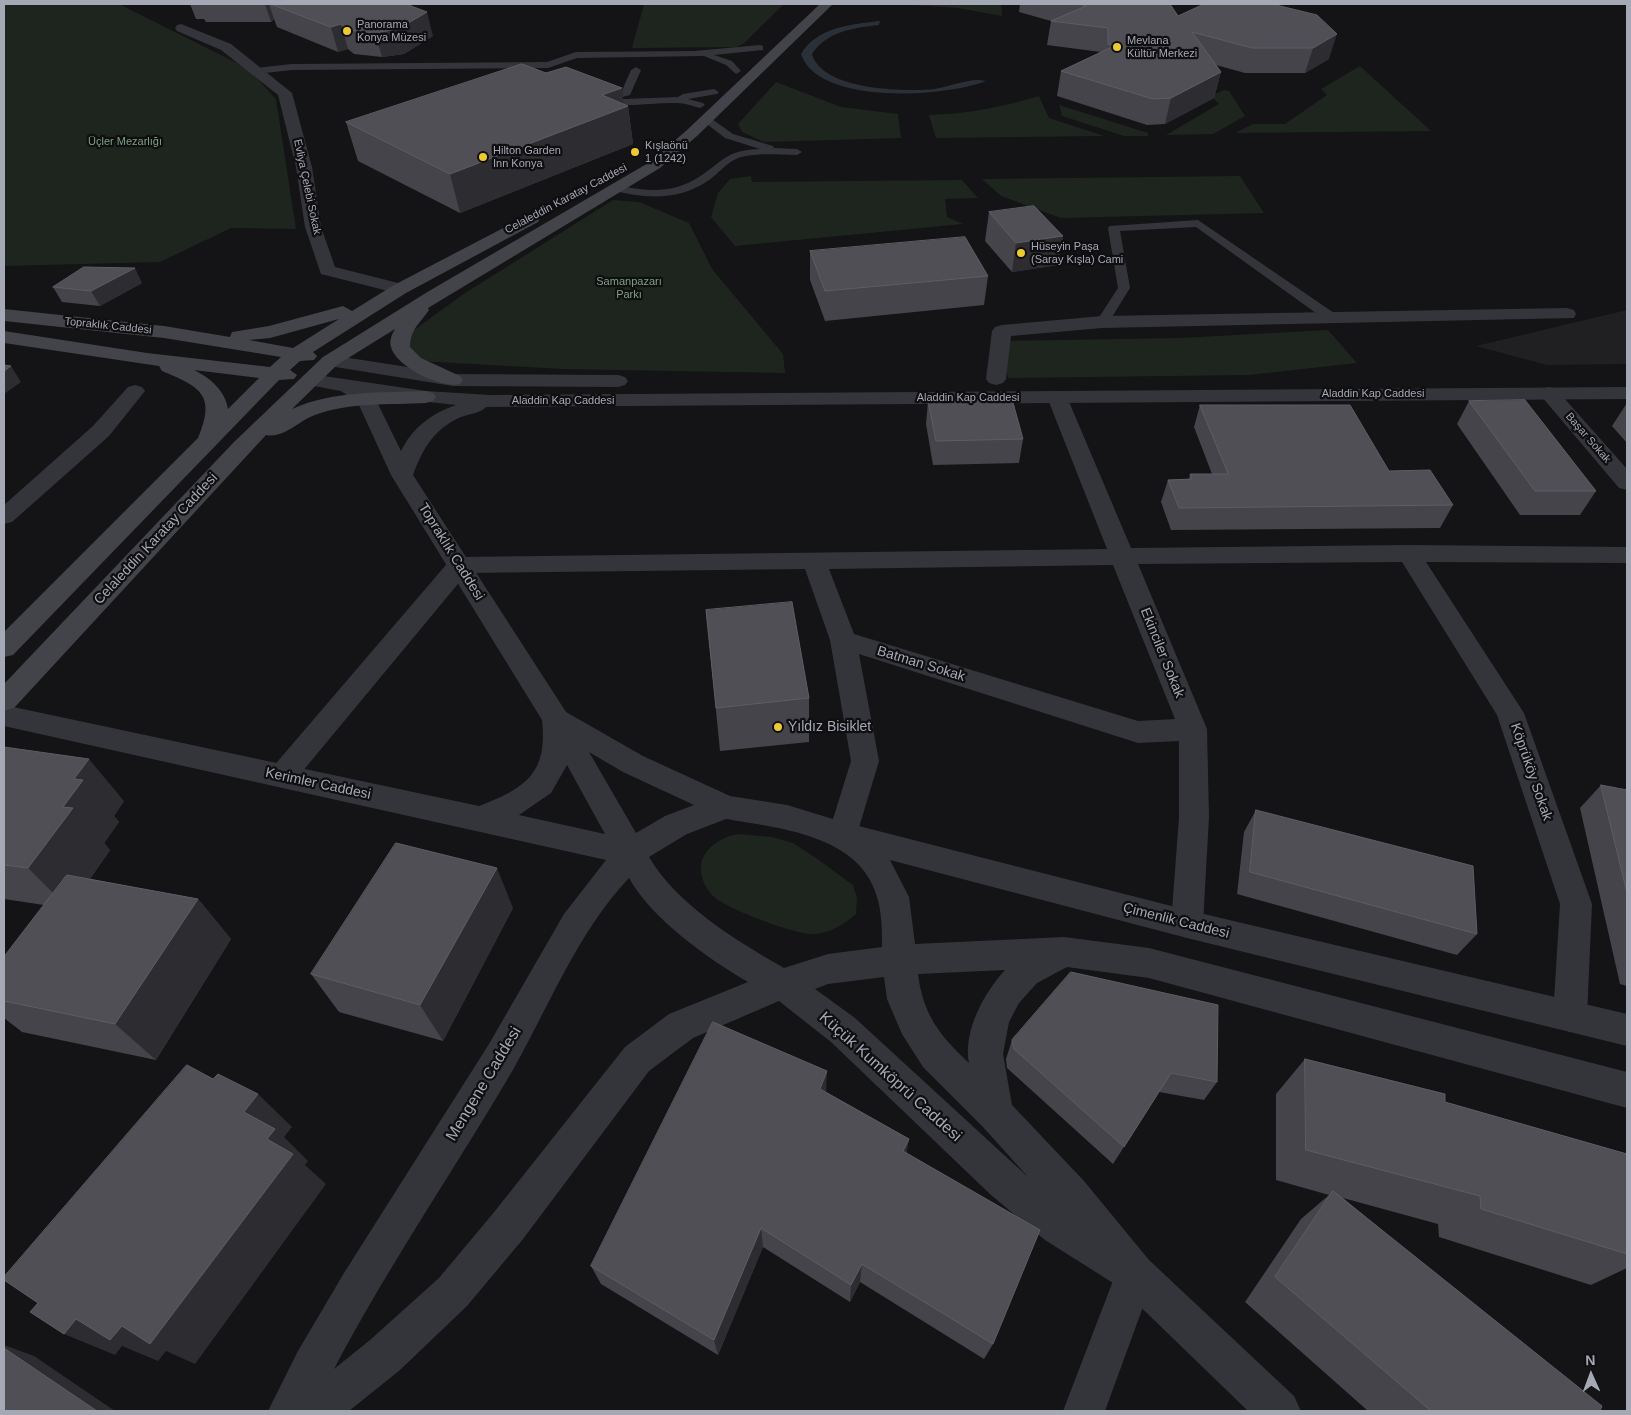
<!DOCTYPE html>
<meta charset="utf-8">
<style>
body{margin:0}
#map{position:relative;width:1631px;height:1415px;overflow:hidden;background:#141315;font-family:Arial,sans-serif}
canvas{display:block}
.frame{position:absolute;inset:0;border:5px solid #a5a8b5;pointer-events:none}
.north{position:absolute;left:1566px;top:1350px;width:50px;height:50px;-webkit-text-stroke:4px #0f0e10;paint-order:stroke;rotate:358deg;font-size:14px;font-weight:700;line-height:20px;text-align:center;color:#a5a8b5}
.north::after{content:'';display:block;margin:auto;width:18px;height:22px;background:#a5a8b5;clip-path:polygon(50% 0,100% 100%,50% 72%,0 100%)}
</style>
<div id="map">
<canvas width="1631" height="1415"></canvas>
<div class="frame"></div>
<div class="north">N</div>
</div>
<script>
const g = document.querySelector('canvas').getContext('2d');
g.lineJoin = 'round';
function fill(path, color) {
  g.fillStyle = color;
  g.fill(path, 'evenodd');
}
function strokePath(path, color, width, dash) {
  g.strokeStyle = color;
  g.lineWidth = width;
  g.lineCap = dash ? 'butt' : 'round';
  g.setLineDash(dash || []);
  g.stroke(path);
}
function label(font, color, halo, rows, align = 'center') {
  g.font = font + ' Arial,sans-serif';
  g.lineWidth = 4.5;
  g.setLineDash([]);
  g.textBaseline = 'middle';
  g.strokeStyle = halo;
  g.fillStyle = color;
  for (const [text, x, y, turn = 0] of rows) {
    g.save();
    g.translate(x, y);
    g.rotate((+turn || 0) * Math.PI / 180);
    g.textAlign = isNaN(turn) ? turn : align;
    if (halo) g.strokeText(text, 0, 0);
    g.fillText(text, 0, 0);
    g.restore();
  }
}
fill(new Path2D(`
 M1627,310V364L1547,365L1476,346Z`), '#201f22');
fill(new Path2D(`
 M4,4H119L247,68L276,99L296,229L231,228L160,262L4,266Z
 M644,4H784L743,44L736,47L632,48Z
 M899,4H1001L1002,16L958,8Z
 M1360,66L1431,131L1235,133L1253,124H1285L1327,95L1321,89Z
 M776,82L841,107L898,114L901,138L764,142L742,132L738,124Z
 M1224,90L1229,91L1245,116L1213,134L1166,135L1219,104L1211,96Z
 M1039,96L1049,118L1104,136L936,138L929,115C967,114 1002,107 1039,96Z
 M1059,105L1148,133V136H1124L1062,116Z
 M751,176L752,182L962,180L978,198L945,199L947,217L963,224L735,246L711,217L718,193L730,179Z
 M1240,176L1264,213L1061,218L1001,196L982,179Z
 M613,200L639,202L689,223L712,269L783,354L785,373L563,369L419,361L405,351L406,336L462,295Z
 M1328,330L1357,363L1249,375L1008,378L1001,341L1181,338Z
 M738,834L772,837L793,843L816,858L853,885L857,898L856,914C844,924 830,934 813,934C795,935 721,907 711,894C688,865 707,840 738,834Z`), '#1e251f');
fill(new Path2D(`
 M880,21L879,25C854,28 827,31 812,54C822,90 903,92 934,89C951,87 970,77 986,81C946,97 818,106 801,54C816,27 853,24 880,21Z`), '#2a3038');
fill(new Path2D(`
 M760,45L763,46V50L714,55L732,61L741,71L736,74L726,65L704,56L577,58L548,68L292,70L256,74L251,71L256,68L292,64L547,62L576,52L694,51Z
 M636,67L641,70L630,95L622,97L620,95L631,70Z
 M714,89L719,92L717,94L688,99L703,103L705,105L700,108C693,106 684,103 677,103C659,102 608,110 595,99L600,96L624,99L678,97L683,94Z
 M703,117H709L733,134L773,146L774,148L797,149L802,152L797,155C777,155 755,152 736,159C725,164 718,174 709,180C679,201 645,199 612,190V186L616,185C646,192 675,194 702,175C725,159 728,150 760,149L725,138L703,121Z
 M1198,220L1337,315L1338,318L1337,321H1327L1196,227L1120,231L1130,288L1107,325H1097L1096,322L1118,288L1108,228L1110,226Z`), '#34353a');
fill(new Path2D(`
 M181,24L231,44L292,93L312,167L321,227L335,267L406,285L409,289L406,293L400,294L321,274L305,227L296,167L278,95L221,50L177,31L175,28L177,25Z
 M1567,308L1574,310L1576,314L1574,318L1102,328L1011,336L1006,379L1003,383L996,385L989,383L986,379L992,331L995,327L1002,325L1102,316Z
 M135,385L142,387L145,391L109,436L12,522L4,524V505L93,426L128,387Z
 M1549,387L1556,389L1627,469V490L1619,488L1542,397L1539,393L1542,389Z
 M1057,391L1064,393L1067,397L1131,548L1408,545L1627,547V563L1426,562L1524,713L1592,904L1587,1016L1582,1027L1570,1032L1558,1027L1553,1016L1560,904L1497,715L1402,562L1138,564L1207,729L1209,817L1203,924L1198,934L1187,938L1176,934L1171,924L1179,817V741L1138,743L859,654L879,761L854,844L843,848L832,844L828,835L851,761L830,640L805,569L467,573L292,784L282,788L272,784L267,776L272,768L451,559L460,557L1107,549L1047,397L1050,393ZM1113,565L1175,719L1138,721L854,634L829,569Z
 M1135,1254L1149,1260L1155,1274L1105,1411H1063L1121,1260Z`), '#34353a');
fill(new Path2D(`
 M330,355L453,374L618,375L625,377L628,381L625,385L618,387L453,386L323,365L320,361L323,357Z
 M310,374L426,391L490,395L1627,387V399L486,407C481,413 469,414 461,417C434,429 423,448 413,475L566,712L643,756L730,796L787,805L843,822L1187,910L1627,1014V1046L1187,938L890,860L909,897L915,944L1064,937L1149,948L1627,1072V1108L1149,978L1067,967L1037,983L1019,1003L1009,1022L1003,1054L1012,1105L1084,1181L1149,1260L1294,1396L1301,1411H1248L1121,1288L1045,1240L991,1195L831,1042L779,1001L693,1038L649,1071L523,1239L467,1306L400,1370L349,1411H268L298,1351L344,1273L489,1044L564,914L606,860L4,726V705L479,806C526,788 548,773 542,720L391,475L358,403L341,391L303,384L300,380L303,376ZM374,396L456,405C431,414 413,427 401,451ZM589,752L623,772L694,805L665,816L636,833ZM567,765L605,834L519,815L551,793ZM726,819C779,828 860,835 877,897C882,913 882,931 882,947L828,954L784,968C737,941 677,905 649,857L687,834ZM629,878C651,918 708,959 748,982L669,1014L625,1047L495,1211L439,1278L370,1340L334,1369C388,1266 455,1169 514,1068C550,1004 578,932 629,878ZM1005,970C984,993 963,1031 969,1063C940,1036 923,1015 918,974ZM884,977L887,999L902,1034L923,1067L983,1127L1028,1177L855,1018L815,989L828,984Z`), '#34353a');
fill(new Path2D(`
 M820,4H833L697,136L660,168L428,308L429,310C420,323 410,330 410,347L421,358L460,376L463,380L460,384C442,389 396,367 391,347C389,341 392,334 395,329L337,365L292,409C334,390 382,393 426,391L433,393L436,397L433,401L426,403C389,405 350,402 315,415C300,420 283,439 266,435L14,708L4,711V684L234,442L323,357L429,291L650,162L687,130Z
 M532,213L538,214L540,218L538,222L406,293L313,352L317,356L314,360L300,361L290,370L297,375L294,379L279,380L13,655L4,657V632L198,438C216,395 201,387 162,371L159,366L4,343V331L147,353L270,367L281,357L164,338L4,321V309L164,326L230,337L232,332L269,326L343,306L352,311L394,285ZM339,319L293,348L249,340L270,338ZM194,370L259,378L228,409C225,390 210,378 194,370Z`), '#43434a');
fill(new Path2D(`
 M190,4H406L433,36L404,54L382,57L354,54L348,49L338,52L277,27L274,19L271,22H206L204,19H196Z
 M1020,4H1170L1178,16L1272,4L1329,59L1305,73H1245L1216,65L1221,72L1214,98L1165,124L1147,125L1057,96L1061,71L1101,52L1047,45L1051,21L1019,12Z
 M624,104L628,106L633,144L460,213L358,161L346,122Z
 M989,212L1063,236L1058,265L1012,272L985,241Z
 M810,251L988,276L984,305L825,321L810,280Z
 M142,283L100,306L62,302L53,287Z
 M928,401L1023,439L1019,463L933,465L926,424Z
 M1469,401L1596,491L1580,515H1520L1457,424Z
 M1627,403V443L1612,426Z
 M1200,405L1389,471L1453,505L1440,528L1171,530L1161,502L1168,480L1189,479L1190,474H1212L1194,427Z
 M706,610L809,698V742L720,751Z
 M4,747L124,801L114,816L119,822L104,843L110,850L90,879L198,899L231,939L156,1060L22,1032L4,1018V957L44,905L4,899Z
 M1601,785L1627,790V986L1620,984L1580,808Z
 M1256,810L1477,934L1457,955L1237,894L1244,832Z
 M513,908L443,1041L339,1012L311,974Z
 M1012,1040L1217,1082L1204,1100L1159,1092L1113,1164L1007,1068L1006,1059Z
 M1305,1059L1445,1102L1627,1154V1268L1591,1285L1439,1237L1438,1224L1343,1198L1600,1411H1368L1245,1302L1301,1219L1329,1195L1276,1180V1094Z
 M826,1092L909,1139L906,1154L993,1344L984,1359L860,1282L850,1302L763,1247L718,1355L601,1284L591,1266Z`), '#45444a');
fill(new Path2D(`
 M265,4H269L274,19L271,22Z
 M427,12L433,36L404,54L382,57L375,33Z
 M341,24L348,49L338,52L331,27Z
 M1337,34L1329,59L1305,73L1313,48Z
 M1221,72L1214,98L1165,124L1171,98Z
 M622,88L624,108L628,106L633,144L460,213L450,174L602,95Z
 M1063,236L1058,265L1012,272L1016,243Z
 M135,268L142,283L100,306L91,291Z
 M11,366L21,382L4,394V371Z
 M89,759L124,801L114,816L119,822L104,843L110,850L69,909L28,868L63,807L74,779Z
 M497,868L513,908L443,1041L420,1005Z
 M198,899L231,939L156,1060L115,1024Z
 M827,1071L826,1095L820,1089Z
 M258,1094L292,1127L284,1137L308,1161L305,1165L326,1184L195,1364L166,1351L158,1361L122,1346L115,1355L64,1334L76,1319L122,1326L267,1139L244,1112Z
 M909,1139L905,1161L903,1151Z
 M761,1228L763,1247L718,1355L714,1340Z
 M862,1264L860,1282L850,1302L851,1285Z
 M4,1345L34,1356L115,1411H97L4,1348Z`), '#2d2c30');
const building = new Path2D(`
 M271,4H406L427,12L398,29L375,33L347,30L341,24L331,27Z
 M1077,4H1170L1178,16L1204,4H1272L1317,15L1337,34L1313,48H1252L1192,32L1221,72L1171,98L1153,99L1061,71L1114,46L1108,44V28L1051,21L1086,6Z
 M522,64L546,73L566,67L622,88L602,95L628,106L450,174L346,122Z
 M1034,206L1063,236L1016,243L989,212Z
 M965,237L988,276L825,291L810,251Z
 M84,267L135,268L91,291L53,287Z
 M4,365L11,366L4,371Z
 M1012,399L1023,439L936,441L928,401Z
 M1525,400L1596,491H1535L1469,401Z
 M1200,405H1350L1389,471L1430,470L1453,505L1179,508L1168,480L1192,479L1190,474H1228Z
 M792,602L809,698L716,708L706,610Z
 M4,747L89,759L74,779L83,780L63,807L73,808L28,868L4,865Z
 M1601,785L1627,790V892Z
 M1256,810L1473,866L1477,934L1250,872Z
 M396,843L497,868L420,1005L311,974Z
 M67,875L198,899L115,1024L4,1001V957Z
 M1071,972L1218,1005L1217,1082L1171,1073L1124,1147L1014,1049L1012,1040Z
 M713,1022L827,1071L820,1089L909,1139L903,1151L1040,1230L993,1344L862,1264L851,1285L761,1228L714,1340L591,1266Z
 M1305,1059L1445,1094V1102L1627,1154V1254L1481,1209L1480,1196L1306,1150Z
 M187,1065L213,1079L218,1074L258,1094L244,1112L275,1129L267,1139L293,1154L150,1344L122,1326L110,1340L76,1319L64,1334L30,1312L38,1303L4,1280V1277Z
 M1333,1191L1602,1406L1600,1411H1431L1275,1277Z
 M4,1348L97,1411H4Z`);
fill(building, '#504f56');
strokePath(building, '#5d5d64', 1);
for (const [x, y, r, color] of [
 [347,31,5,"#ecca34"],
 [1117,47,5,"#ecca34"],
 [635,152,5,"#ecca34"],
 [483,157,5,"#ecca34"],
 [1021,253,5,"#ecca34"],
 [778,727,5,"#ecca34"]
]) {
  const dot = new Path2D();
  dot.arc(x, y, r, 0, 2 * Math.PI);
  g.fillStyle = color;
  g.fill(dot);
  strokePath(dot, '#0f0e10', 2);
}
label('11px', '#a5a8b5', '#0f0e10', [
 ["Panorama",357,25],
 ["Konya Müzesi",357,38],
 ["Mevlana",1127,41],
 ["Kültür Merkezi",1127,54],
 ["Kışlaönü",645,146],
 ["1 (1242)",645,159],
 ["Hilton Garden",493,151],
 ["Inn Konya",493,164],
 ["Hüseyin Paşa",1031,247],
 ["(Saray Kışla) Cami",1031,260]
], 'left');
label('11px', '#7da084', '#0f0e10', [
 ["Üçler Mezarlığı",125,142],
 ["Samanpazarı",629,282],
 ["Parkı",629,295]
]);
label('11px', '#a5a8b5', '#0f0e10', [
 ["Evliya Çelebi Sokak",307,187,78],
 ["Celaleddin Karatay Caddesi",566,199,-28],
 ["Topraklık Caddesi",108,326,6],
 ["Aladdin Kap Caddesi",1373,394],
 ["Aladdin Kap Caddesi",968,398],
 ["Aladdin Kap Caddesi",563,401],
 ["Başar Sokak",1588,438,49]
]);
label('14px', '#a5a8b5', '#0f0e10', [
 ["Celaleddin Karatay Caddesi",156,539,-47],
 ["Topraklık Caddesi",451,552,58],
 ["Ekinciler Sokak",1162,653,68],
 ["Batman Sokak",921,664,17],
 ["Köprüköy Sokak",1531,772,71],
 ["Kerimler Caddesi",318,784,12],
 ["Çimenlik Caddesi",1176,921,14]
]);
label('14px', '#a5a8b5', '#0f0e10', [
 ["Yıldız Bisiklet",788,727]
], 'left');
label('16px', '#a5a8b5', '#0f0e10', [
 ["Küçük Kumköprü Caddesi",890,1077,42],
 ["Mengene Caddesi",484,1084,-59]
]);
</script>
